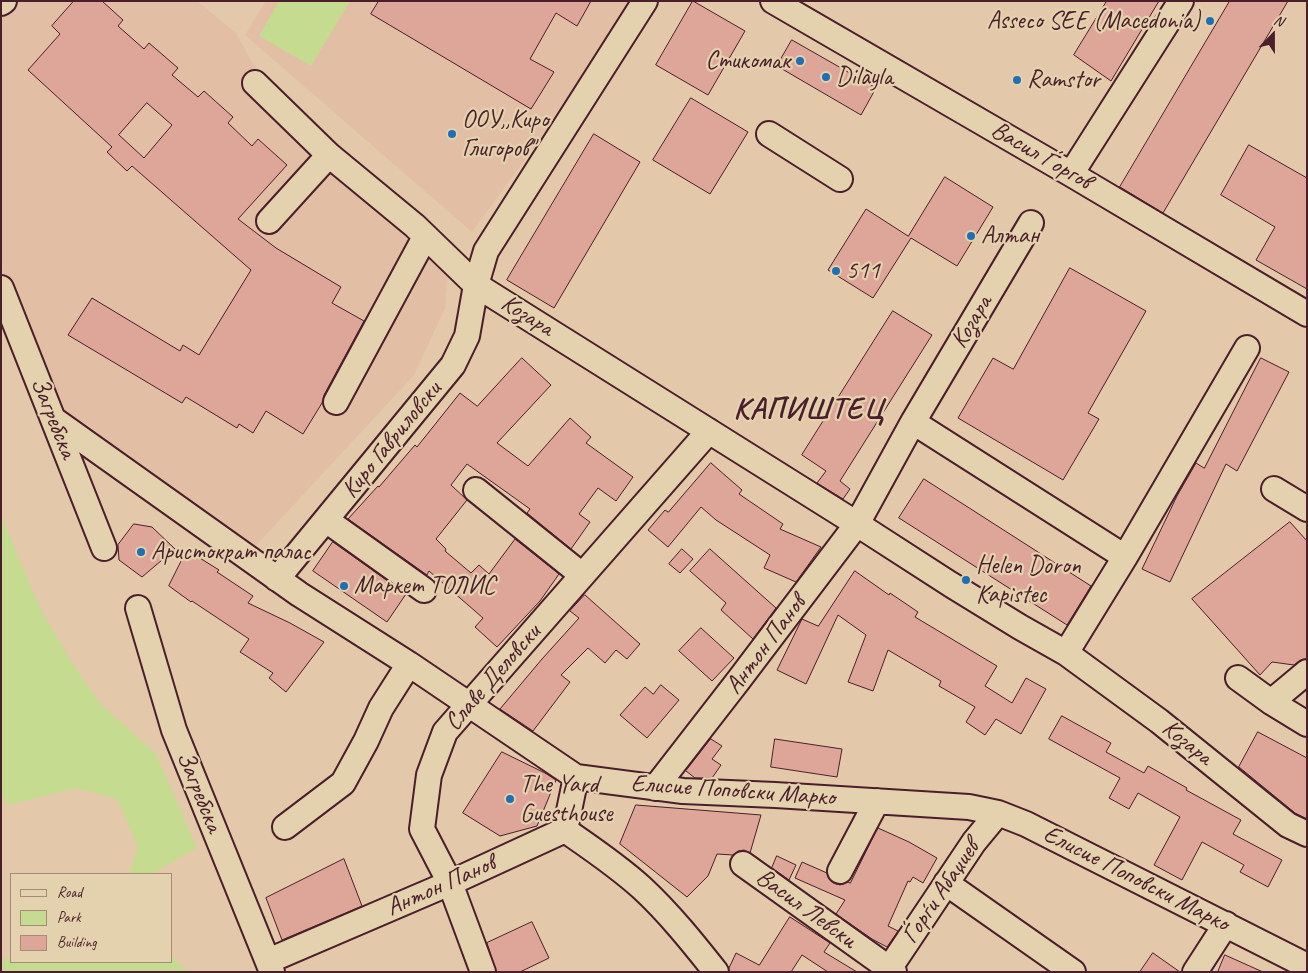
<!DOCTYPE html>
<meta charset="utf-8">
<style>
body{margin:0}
#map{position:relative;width:1308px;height:973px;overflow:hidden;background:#e3c8aa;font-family:Caveat,sans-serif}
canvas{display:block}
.frame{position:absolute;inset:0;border:2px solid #4a1f2b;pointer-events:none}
.legend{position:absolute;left:10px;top:873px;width:162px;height:90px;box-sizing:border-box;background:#e4d1ae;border:1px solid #a68a7a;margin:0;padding:6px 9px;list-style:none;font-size:15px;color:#4a1f2b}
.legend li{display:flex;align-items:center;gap:10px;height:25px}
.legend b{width:25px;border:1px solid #a68a7a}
.north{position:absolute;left:1248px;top:10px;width:50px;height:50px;-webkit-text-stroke:4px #e4d1ae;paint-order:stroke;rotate:22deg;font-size:14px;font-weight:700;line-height:20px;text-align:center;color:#4a1f2b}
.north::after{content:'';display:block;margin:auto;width:18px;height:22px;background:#4a1f2b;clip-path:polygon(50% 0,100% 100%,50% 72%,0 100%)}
</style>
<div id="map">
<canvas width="1308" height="973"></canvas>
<div class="frame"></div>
<ul class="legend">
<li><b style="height:6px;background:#e4d1ae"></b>Road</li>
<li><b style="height:14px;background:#c5db90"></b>Park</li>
<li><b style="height:14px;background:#dea599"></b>Building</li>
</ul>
<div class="north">N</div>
</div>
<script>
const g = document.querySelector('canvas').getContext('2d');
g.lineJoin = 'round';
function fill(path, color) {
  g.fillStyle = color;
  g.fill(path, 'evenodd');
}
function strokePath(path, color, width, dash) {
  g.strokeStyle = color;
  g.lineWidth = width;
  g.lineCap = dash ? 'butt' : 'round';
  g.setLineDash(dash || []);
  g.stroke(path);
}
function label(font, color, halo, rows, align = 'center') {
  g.font = font + ' Caveat,sans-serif';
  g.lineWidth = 4.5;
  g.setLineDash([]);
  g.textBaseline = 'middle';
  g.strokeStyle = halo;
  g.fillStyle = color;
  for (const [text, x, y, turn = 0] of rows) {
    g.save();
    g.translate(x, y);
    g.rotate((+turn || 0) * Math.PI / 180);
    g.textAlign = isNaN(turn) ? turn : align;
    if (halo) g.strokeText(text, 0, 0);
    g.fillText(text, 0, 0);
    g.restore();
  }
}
fill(new Path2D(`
 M18,1H197L236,33L253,64L450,249L445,308L414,375L251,551L62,422L1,268V12Z
 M266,1H641L472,232L245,35Z`), '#e2bea5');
fill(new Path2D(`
 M279,1H350L311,66L259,36Z
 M1,515L40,608L75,668L101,704L156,754L197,848L151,874H129L138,847L117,799L77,788L8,805L1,793Z
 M171,954L180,966L196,972H1V959L11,958V962H171Z`), '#c5db90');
const building = new Path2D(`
 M74,1H102L123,20L118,26L144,49L149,43L178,68L172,75L198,97L204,91L233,117L228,123L252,146L258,139L287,165L238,219L276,248L341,287L332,303L364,321L324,395L322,403L303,434L266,411L253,433L239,424L237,428L186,397L182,403L68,335L92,298L180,351L183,345L199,355L251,270L132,166L127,171L107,152L112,147L28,70L60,34L52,26ZM147,103L172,125L144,158L119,135Z
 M379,1H591L577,26L556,13L530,59L554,72L531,109L371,14Z
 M693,1L745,31L708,95L656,65Z
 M1107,1H1159L1111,81L1074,55Z
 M1230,1H1288L1163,213L1120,187Z
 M792,40L876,88L861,115L777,66Z
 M691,98L748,132L710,194L653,160Z
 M594,134L640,162L554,308L507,280Z
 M1249,145L1307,178V289L1256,260L1275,227L1221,195Z
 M945,177L993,207L957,266L911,238L873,298L828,270L866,209L908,236Z
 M1070,268L1146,311L1088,413L1099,419L1063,480L958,418L993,358L1013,369Z
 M893,311L932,335L840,481L850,489L843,499L817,483L826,471L802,455Z
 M522,358L551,385L497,443L528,466L570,418L591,437L586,443L633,477L616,501L598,488L579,514L590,522L571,549L527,513L530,509L467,464L451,485L467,500L436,539L446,549L445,551L471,573L479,565L489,574L515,539L559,574L540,601L497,647L475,627L483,618L429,571L427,575L348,519L378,486L379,487L415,445L417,447L460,393L477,406Z
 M1261,358L1289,372L1237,471L1226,464L1170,582L1142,569L1177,496L1196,463L1204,468Z
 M711,463L742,490L739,494L783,524L780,529L821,547L796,582L764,568L770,555L716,520L701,507L668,547L648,530L665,510L668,512Z
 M924,479L1091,586L1067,625L899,518Z
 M1290,522L1307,541V659L1299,661L1294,665L1272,662L1260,675L1192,599Z
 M134,524L152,527L175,549L142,577L119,560L118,545Z
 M333,542L406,594L387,622L313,571Z
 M682,549L693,559L680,573L669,564Z
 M710,549L776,608L753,639L721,610L726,603L690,571Z
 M187,550L219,570L217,572L253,596L248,603L290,623L324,642L286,692L269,678L273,673L240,652L249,639L192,601L191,602L169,586Z
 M855,571L889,595L890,593L918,612L915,617L997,666L985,686L1012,703L1026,678L1046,689L1021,734L996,719L985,735L966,722L975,707L939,686L941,681L888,650L873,691L848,682L866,635L838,615L806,684L777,670L802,619L818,626Z
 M585,595L640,644L627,659L616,650L605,663L588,648L561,675L570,682L533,731L500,709L542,659L579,618L570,611Z
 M701,628L734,658L712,681L679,651Z
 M661,685L679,700L647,738L620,715L645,687L653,694Z
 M1062,716L1111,743L1106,752L1144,773L1148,766L1187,788L1186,790L1241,820L1233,834L1282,860L1268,887L1240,872L1244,865L1202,842L1182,880L1154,865L1180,817L1138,793L1129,809L1109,798L1120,778L1049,739Z
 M1258,732L1307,758V819L1295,813L1239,767Z
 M711,739L722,746L712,759L721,765L712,778H695L686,771Z
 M775,739L842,749L837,777L771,767Z
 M502,752L545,773L556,780L537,826L500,836L463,813Z
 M636,805L761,815L750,853L744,850L738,851L733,855L717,854L708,876L687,897L620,844Z
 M878,828L909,842L937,858L923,883L913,877L910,882L908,881L888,926L898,931L887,947L872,939L836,914L845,900L795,878L802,862L827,873L829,879L834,883L840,885L848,882L850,883Z
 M777,856L796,865L789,880L772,868Z
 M344,859L362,906L282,940L266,898Z
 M790,917L830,943L824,952L857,972H828L802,955L791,972H729V968L736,953L759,965Z
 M532,922L549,958L520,972H496L487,943Z
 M1153,953L1180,972H1140Z
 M1225,955L1263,972H1218Z`);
fill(building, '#dea599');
strokePath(building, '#4a1f2b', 1);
const minor = new Path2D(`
 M773,1L1071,174L1307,314
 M1,3L4,1
 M255,83L329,155L415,226L476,285L857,524L950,584L1020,627L1066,653L1159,721L1288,825L1307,834
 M769,134L840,179
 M1071,174L1181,1
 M269,221L329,155
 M1,288L104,548
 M336,402L425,237
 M53,419L299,594L409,664L576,777L683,791L775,795L969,807L998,813L1026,824L1307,966
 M913,422L1125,557
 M1274,489L1307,509
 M476,490L582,575
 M326,520L424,590
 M277,579L453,365L467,336L476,285L486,251L645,1
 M138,608L174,730L272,972
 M1066,653L1125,557L1247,348
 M1238,678L1271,702L1307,724
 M1271,702L1307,672
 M655,788L738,681L857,524L913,422L1031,223
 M285,827L343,783L366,741L381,708L409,664
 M565,830C591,848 618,866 642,888C669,913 693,943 716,972
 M743,864L894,972
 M840,871L877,801
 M946,883L1073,972
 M268,961L450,883L565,830L576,777
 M483,972L450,883L422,829L429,775L445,732L709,431
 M887,972L974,842L998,813
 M1195,972L1226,924`);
strokePath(minor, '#4a1f2b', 28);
strokePath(minor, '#e4d1ae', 24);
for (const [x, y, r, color] of [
 [1210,21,5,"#1f6fb2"],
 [800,61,5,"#1f6fb2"],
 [826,77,5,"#1f6fb2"],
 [1017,80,5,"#1f6fb2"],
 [452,134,5,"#1f6fb2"],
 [971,236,5,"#1f6fb2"],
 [836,271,5,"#1f6fb2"],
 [141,552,5,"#1f6fb2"],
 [966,580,5,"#1f6fb2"],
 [344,586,5,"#1f6fb2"],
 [510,799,5,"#1f6fb2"]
]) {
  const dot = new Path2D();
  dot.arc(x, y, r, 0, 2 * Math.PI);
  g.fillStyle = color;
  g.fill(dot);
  strokePath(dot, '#e4d1ae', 2);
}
label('25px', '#4a1f2b', '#e4d1ae', [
 ["Asseco SEE (Macedonia)",1200,21,"right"],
 ["Стикомак",790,61,"right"],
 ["Dilayla",836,77],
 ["Ramstor",1027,80],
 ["ООУ,,Киро",462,120],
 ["Глигоров''",462,149],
 ["Алтан",981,236],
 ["511",846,271],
 ["Аристократ палас",151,552],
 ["Helen Doron",976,566],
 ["Kapistec",976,595],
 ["Маркет ТОЛИС",354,586],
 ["The Yard",520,785],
 ["Guesthouse",520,814]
], 'left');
label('25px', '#4a1f2b', '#e4d1ae', [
 ["Васил Ѓоргов",1041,156,30],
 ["Козара",527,316,32],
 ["Козара",972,322,-59],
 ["Загребска",53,418,68],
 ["Киро Гавриловски",392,440,-51],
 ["Антон Панов",766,645,-53],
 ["Славе Деловски",493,678,-49],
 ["Козара",1187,743,39],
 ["Елисие Поповски Марко",733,791,4],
 ["Загребска",199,792,68],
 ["Елисие Поповски Марко",1136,879,27],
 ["Антон Панов",441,886,-24],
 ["Ѓорѓи Абаџиев",941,892,-56],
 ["Васил Левски",806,909,36]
]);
g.letterSpacing = '1px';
label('bold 30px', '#4a1f2b', '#e4d1ae', [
 ["КАПИШТЕЦ",809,410]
]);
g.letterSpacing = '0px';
</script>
